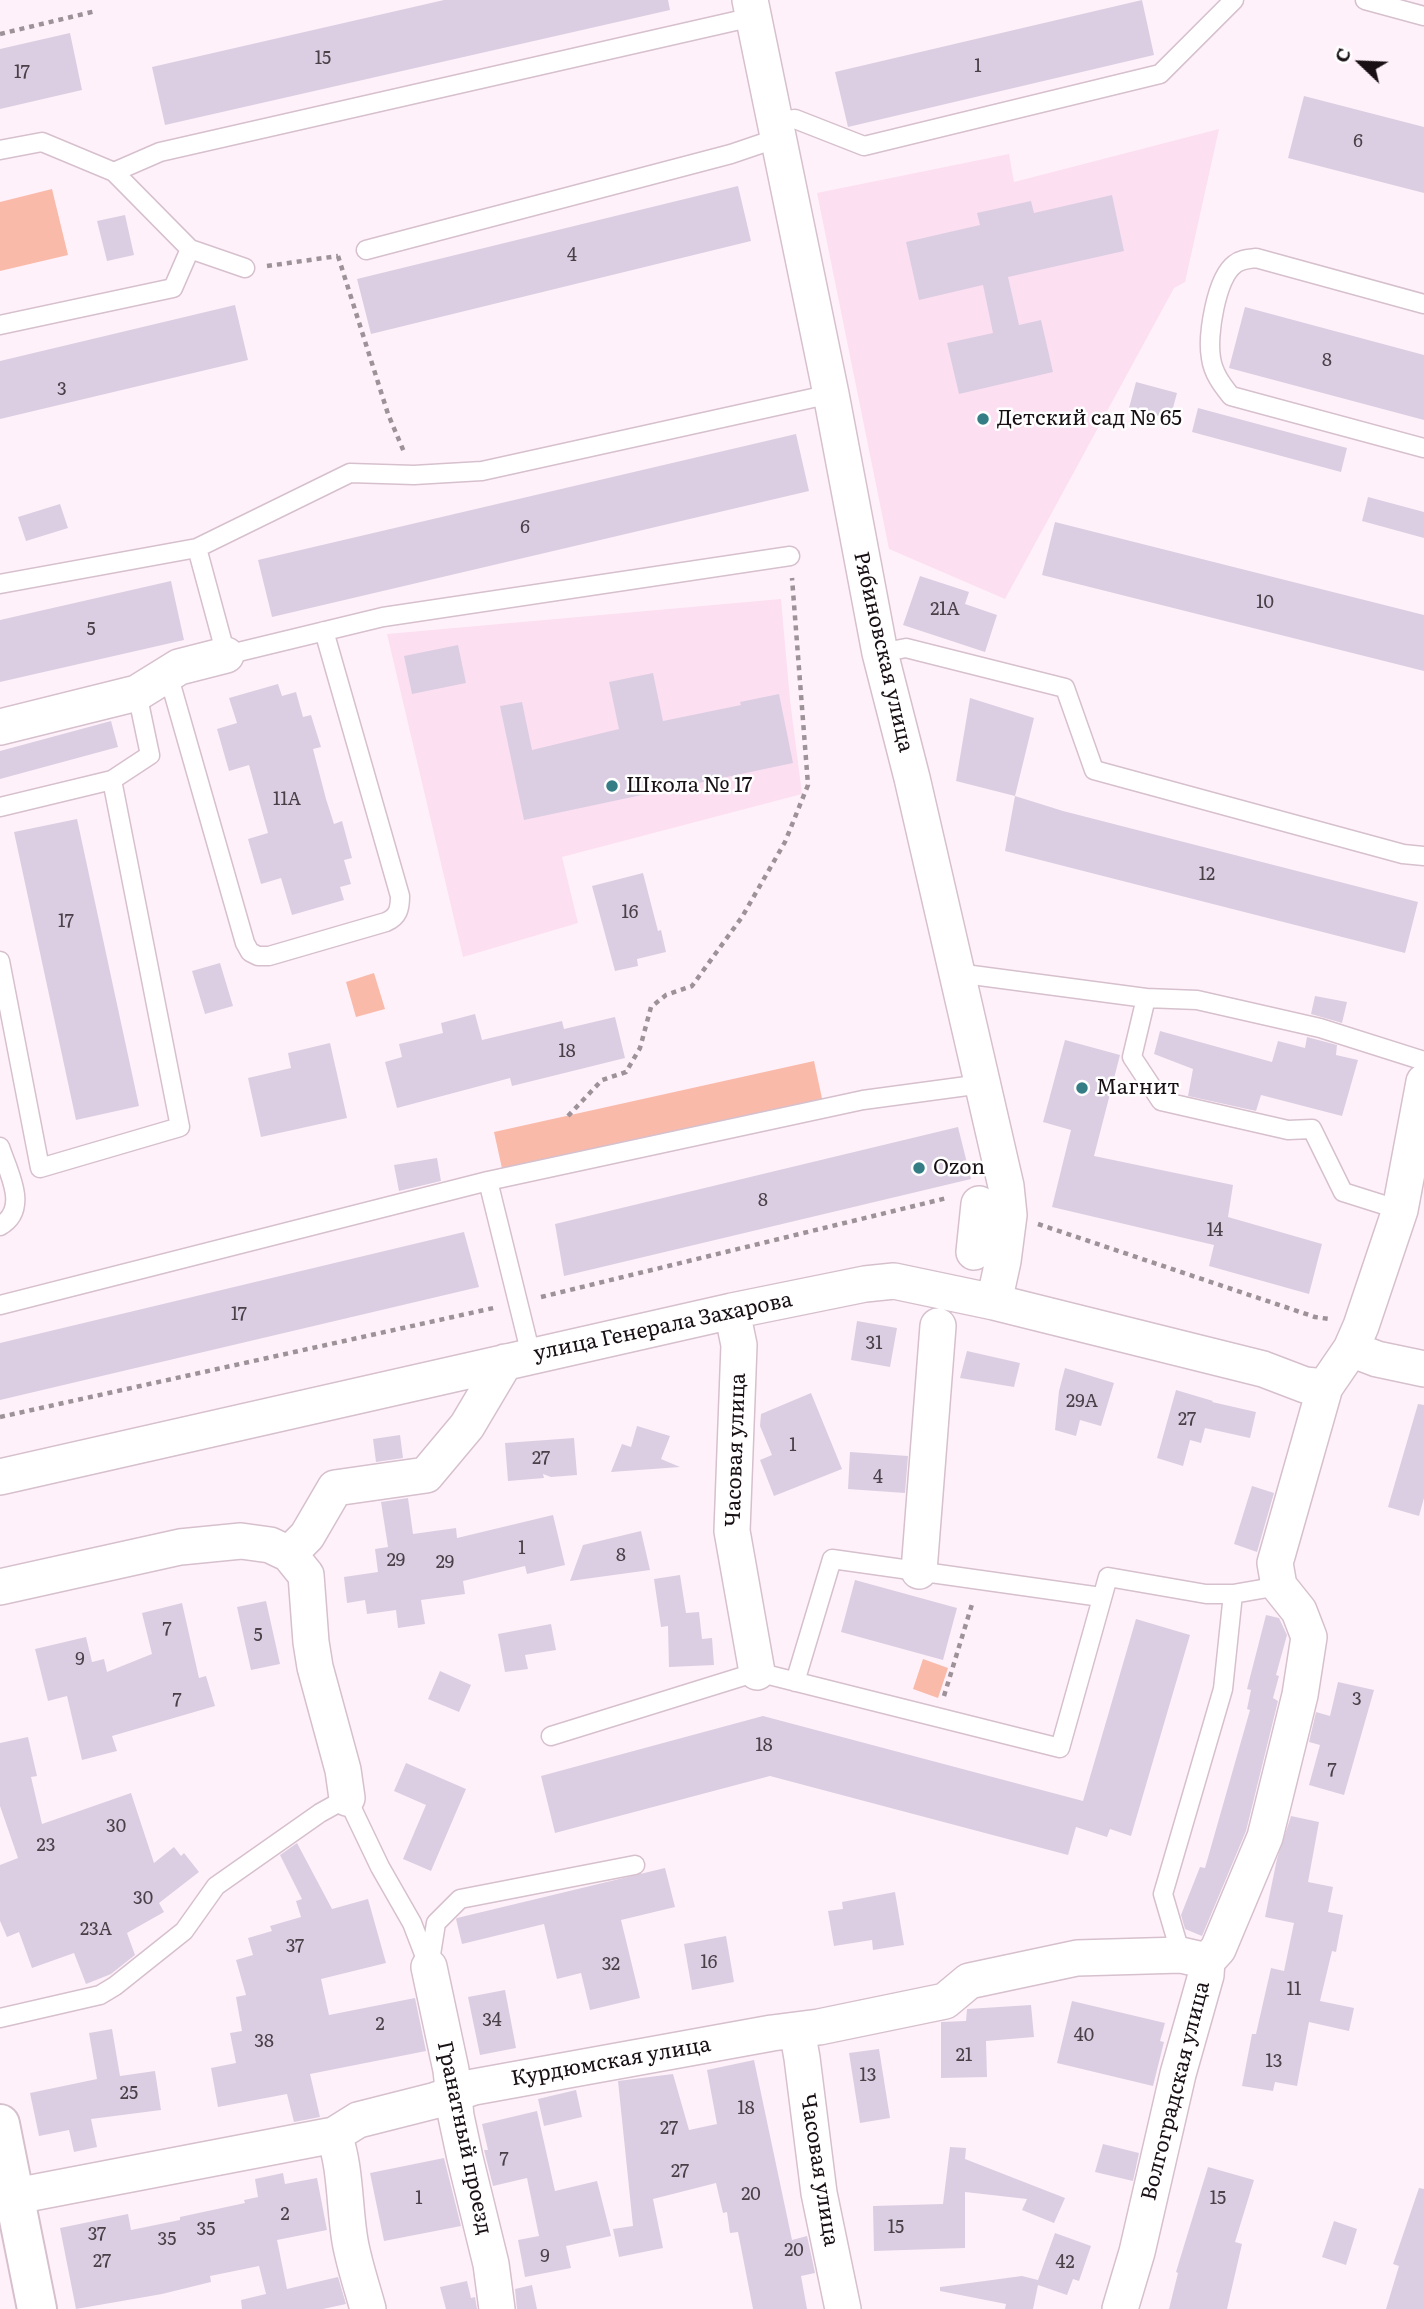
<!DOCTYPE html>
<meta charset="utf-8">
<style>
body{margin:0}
#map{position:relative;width:1424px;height:2309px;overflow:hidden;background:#fff1f9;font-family:Literata,serif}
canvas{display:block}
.north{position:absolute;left:1326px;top:28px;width:70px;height:70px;-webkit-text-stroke:5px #fff;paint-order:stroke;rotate:293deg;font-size:19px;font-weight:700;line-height:28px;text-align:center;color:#181015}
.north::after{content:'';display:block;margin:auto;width:24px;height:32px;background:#181015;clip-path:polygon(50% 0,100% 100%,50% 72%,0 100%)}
</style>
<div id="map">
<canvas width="1424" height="2309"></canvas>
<div class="north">С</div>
</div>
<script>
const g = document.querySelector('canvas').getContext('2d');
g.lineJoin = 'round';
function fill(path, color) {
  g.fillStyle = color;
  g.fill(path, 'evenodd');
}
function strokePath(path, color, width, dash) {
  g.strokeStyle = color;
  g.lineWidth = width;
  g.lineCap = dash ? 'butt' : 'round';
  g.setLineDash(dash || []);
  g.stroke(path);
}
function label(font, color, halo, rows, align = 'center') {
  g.font = font + ' Literata,serif';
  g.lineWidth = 5;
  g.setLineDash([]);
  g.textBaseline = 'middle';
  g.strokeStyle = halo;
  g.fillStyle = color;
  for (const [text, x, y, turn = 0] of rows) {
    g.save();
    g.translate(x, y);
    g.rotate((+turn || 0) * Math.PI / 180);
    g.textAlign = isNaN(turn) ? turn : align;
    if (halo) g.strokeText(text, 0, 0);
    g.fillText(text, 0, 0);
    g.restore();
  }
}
fill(new Path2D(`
 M1219,129L1185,282L1174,288L1005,599L889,549L817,193L1009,154L1014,182Z
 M781,599L790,700L802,794L562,857L578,923L463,957L387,634Z`), '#fddff2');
fill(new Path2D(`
 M52,189L68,255L0,271V202Z
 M374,973L385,1009L356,1017L346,982Z
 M814,1061L823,1103L503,1173L494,1132Z
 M923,1659L948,1668L938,1698L913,1689Z`), '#f9baaa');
fill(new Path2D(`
 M444,0H668L670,10L165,125L152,67Z
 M1142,0L1154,55L848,127L835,72Z
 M70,33L82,90L0,109V49Z
 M1304,96L1424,127V193L1288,158Z
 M738,186L751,241L371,334L357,279Z
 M1112,195L1124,251L1008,277L1019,325L1041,320L1053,372L959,394L947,343L993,333L983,285L919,300L906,242L980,225L977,213L1031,201L1034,213Z
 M125,215L134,255L107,261L97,221Z
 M235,305L248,360L0,419V361Z
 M1245,307L1424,355V420L1229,368Z
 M1136,382L1177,393L1170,419L1129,408Z
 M1198,408L1347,448L1341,472L1192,432Z
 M796,434L809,491L272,617L258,560Z
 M1368,497L1424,512V538L1362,521Z
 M60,504L68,528L26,541L18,517Z
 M1055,522L1424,615V671L1042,575Z
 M920,576L969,592L965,604L997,615L985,652L903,625Z
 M171,581L184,640L0,682V620Z
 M458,645L466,683L412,694L404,656Z
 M653,673L663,721L741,705L740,702L779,694L793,763L524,820L500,706L522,702L532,750L619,729L609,682Z
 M278,684L282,696L296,692L303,717L311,715L321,747L313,749L326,799L334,824L342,821L352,858L344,860L351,884L340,887L344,900L292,915L281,878L261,884L248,839L268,833L249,765L229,771L217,729L237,723L229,698Z
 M970,698L1034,718L1015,796L956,781Z
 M111,721L118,747L0,779V751Z
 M1015,796L1063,811L1418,902L1405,953L1005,851Z
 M77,819L139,1106L76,1120L14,832Z
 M643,873L658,931L661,930L666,952L637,959L638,966L615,971L592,886Z
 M220,963L233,1006L205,1014L192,971Z
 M1315,996L1347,1002L1342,1023L1311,1014Z
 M475,1014L482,1040L562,1021L564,1029L615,1017L625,1058L512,1086L510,1078L397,1108L385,1062L402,1057L399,1044L443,1033L441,1023Z
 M1160,1031L1272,1062L1278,1041L1305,1048L1307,1037L1337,1045L1336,1055L1358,1060L1342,1116L1261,1095L1256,1111L1188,1096L1193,1069L1154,1054Z
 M1065,1040L1120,1055L1094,1156L1233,1185L1228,1217L1322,1244L1309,1294L1209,1266L1214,1245L1052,1207L1071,1130L1043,1122Z
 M330,1043L347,1118L261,1137L248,1078L291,1068L288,1053Z
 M958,1127L971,1179L564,1276L555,1224Z
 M437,1158L441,1181L399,1191L394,1165Z
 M464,1232L479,1287L0,1400V1343Z
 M857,1321L897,1328L890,1367L851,1360Z
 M967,1351L1020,1363L1014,1387L960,1378Z
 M1065,1368L1114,1383L1101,1426L1080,1420L1076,1436L1055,1430L1059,1391Z
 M1176,1390L1213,1401L1212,1402L1256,1412L1250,1438L1205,1428L1201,1443L1190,1440L1183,1466L1157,1458Z
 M811,1393L842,1469L774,1496L760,1460L772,1455L760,1426L761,1414Z
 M1418,1404L1424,1405V1498L1419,1516L1388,1507Z
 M637,1426L670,1436L661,1459L680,1467L611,1472L622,1444L631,1447Z
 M400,1435L403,1458L376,1462L373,1439Z
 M574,1438L577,1475L551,1477L543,1474L544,1478L508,1481L505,1443Z
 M850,1452L908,1456L905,1493L848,1489Z
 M1252,1486L1274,1493L1257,1552L1234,1544Z
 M408,1498L413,1534L456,1528L457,1538L553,1515L565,1565L527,1574L525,1566L463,1581L465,1594L421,1600L425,1624L398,1628L396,1610L367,1614L365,1600L347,1603L344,1577L378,1572L375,1549L388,1547L381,1502Z
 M641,1531L650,1570L570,1581L583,1545Z
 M680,1575L686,1613L699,1612L702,1639L712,1638L714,1665L669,1667L668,1626L661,1627L654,1579Z
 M855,1580L957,1608L943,1660L841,1632Z
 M266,1601L280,1664L251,1670L237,1607Z
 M182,1603L199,1678L206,1676L215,1706L112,1736L117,1751L82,1760L67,1696L48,1701L35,1649L86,1637L92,1662L104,1659L107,1672L152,1654L142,1613Z
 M1266,1615L1279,1618L1287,1635L1276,1675L1279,1676L1273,1698L1278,1701L1246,1831L1202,1936L1185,1929L1181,1915L1200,1867L1205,1868L1250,1710L1247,1709L1251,1690L1247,1689Z
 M1136,1619L1190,1635L1131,1836L1110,1829L1107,1837L1076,1827L1068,1855L770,1776L555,1833L541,1776L763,1716L1083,1801Z
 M551,1624L556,1650L525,1655L528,1669L505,1672L498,1634Z
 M440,1671L471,1685L459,1712L428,1699Z
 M1338,1682L1374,1690L1344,1795L1309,1785L1320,1745L1309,1742L1316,1712L1330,1716Z
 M28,1737L37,1776L31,1777L42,1824L131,1793L154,1863L174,1847L181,1856L184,1853L199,1872L159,1903L164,1912L127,1933L135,1955L111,1974L86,1984L74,1953L32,1968L19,1932L7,1937L0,1921V1865L18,1858L0,1806V1743Z
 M406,1763L466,1789L431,1871L403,1859L426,1805L394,1791Z
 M1291,1816L1319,1822L1308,1882L1333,1887L1328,1912L1343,1915L1336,1952L1332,1951L1320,2001L1354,2008L1349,2031L1309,2022L1297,2086L1275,2082L1273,2091L1242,2086L1252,2034H1256L1271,1968L1284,1971L1294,1923L1265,1917L1277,1859Z
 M297,1843L332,1909L368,1899L386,1963L321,1979L329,2015L415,1998L426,2051L310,2074L320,2117L294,2122L287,2094L218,2107L211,2068L236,2063L230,2033L242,2031L236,1997L246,1995L236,1960L253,1955L248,1938L272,1931L270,1926L301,1917L296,1901L302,1899L280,1855Z
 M665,1868L675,1907L621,1920L640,1998L590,2010L581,1973L557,1979L544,1924L462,1944L456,1919L457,1918Z
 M895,1892L904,1945L873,1950L872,1940L834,1946L828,1911L843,1909L842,1902Z
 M726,1936L734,1982L692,1990L684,1944Z
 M505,1990L516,2048L480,2055L468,1997Z
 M1072,2001L1165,2023L1160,2041L1164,2042L1153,2086L1057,2063Z
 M1031,2005L1034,2037L986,2041L987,2077L941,2078V2022L966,2021L967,2009Z
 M112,2029L120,2076L155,2071L161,2110L91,2119L97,2147L74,2152L69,2130L39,2136L30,2093L97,2079L89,2033Z
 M879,2049L890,2118L860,2123L849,2053Z
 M754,2060L792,2240L807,2236L808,2240L815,2273L801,2276L807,2309H753L738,2232L730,2233L727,2212L723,2213L716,2183L653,2199L663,2248L619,2257L613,2229L633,2226L618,2081L673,2074L689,2130L717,2124L707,2070Z
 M576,2090L582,2117L544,2126L538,2099Z
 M537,2111L555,2191L597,2181L611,2236L566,2246L571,2268L525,2277L518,2240L539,2236L527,2178L493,2186L484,2150H488L482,2124Z
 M1103,2144L1139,2153L1133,2181L1095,2172Z
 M950,2147L966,2148L965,2159L1065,2198L1054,2223L1022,2210L1027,2199L965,2192V2248L874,2251L873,2206L943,2204Z
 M444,2158L461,2226L384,2241L370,2173Z
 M1208,2167L1254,2180L1235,2242L1242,2244L1227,2309H1169L1178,2273L1176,2272Z
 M283,2173L285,2184L317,2178L327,2230L277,2240L287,2289L338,2277L346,2304L323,2309H242L241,2300L266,2294L259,2266L210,2276L211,2282L162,2294L76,2309L60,2228L128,2214L131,2230L180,2220V2217L245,2203L244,2200L258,2197L255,2179Z
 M1419,2188L1424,2189V2309H1386L1399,2266L1393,2264Z
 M1334,2221L1357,2229L1346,2265L1322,2257Z
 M1055,2233L1091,2246L1079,2281L1073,2279L1067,2295L1038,2285L1033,2309H1005L1006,2304L940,2291V2287L1022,2276L1038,2280Z
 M467,2281L471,2298L475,2297L477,2309H446L440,2287Z
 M532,2285L537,2309H517L515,2289Z`), '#dbcee2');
const lane = new Path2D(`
 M1365,0L1424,16
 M776,122L795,119L864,146L1160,74L1234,0
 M0,150L42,142L114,172L190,249L245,268
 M114,172L160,152L753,17
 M366,250L731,154L778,138
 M1424,304L1256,258C1249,259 1241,259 1235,264C1216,278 1207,336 1211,358C1213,373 1222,385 1231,396L1424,448
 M0,325L173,288L190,249
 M197,548L226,655L383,617L790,556
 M0,584L197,548L350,473L414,475L482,471L831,394
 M880,653L906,648L1065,688L1094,770L1403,854L1424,856
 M168,674L245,943L250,952L258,956H269L386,922C398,917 400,909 400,896L324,631
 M0,807L112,780L150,755L137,693
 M0,961L40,1168L180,1127L112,780
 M957,973L1146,998
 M0,1147C8,1172 30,1209 0,1226
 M488,1181L531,1355
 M1400,1210L1343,1192L1312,1129L1288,1130L1161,1101L1132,1057L1146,998L1197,1000L1320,1028L1424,1061
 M0,1305L488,1181L863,1100L982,1084
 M795,1682L832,1559L1101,1597
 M551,1736L757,1672L1060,1748L1108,1577L1206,1594H1233L1279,1586
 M1181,1955L1163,1894L1223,1689L1233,1594
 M429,1967L436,1923L460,1899L635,1865
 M0,2018L100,1995L115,1986L184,1931L216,1886L320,1813L347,1798L380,1867L412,1923L429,1967`);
const street = new Path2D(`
 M750,0L831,394L880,653L912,778L1006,1186L1009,1215L1003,1261L994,1302
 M0,727L137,693L179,667L226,655
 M974,1252L979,1204
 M732,1311L739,1345L732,1531L757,1672
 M1351,1349L1377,1359L1424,1369
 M0,1477L732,1311L865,1284L894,1281L994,1302L1263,1369L1305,1385L1325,1387
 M289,1554L307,1536L335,1488L426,1475L467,1426L505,1362
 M919,1571L938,1326
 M0,1587L180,1547L241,1541L270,1545L289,1554L306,1575L311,1642L315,1667L343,1770L347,1798
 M429,1967L451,2070L456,2116L465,2158L491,2264L497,2309
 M797,2030L802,2058L819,2193L843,2309
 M334,2135C346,2168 344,2206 350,2241C354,2264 362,2287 368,2309
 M16,2196L334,2135L358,2120L433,2101L474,2087L772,2033L819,2027L945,2001L969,1981L1077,1958L1181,1955L1207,1961
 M1120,2309L1137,2252L1178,2074L1206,1975L1207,1961L1218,1949L1265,1837L1300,1695L1309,1637L1299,1611L1279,1586L1275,1563L1325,1387L1351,1349L1361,1326L1400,1210L1424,1082`);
const secondary = new Path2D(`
 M0,2124L37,2309`);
strokePath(lane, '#d6c0cd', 21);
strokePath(street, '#d6c0cd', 38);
strokePath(secondary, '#d6c0cd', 42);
strokePath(new Path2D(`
 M0,34L96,11
 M338,256L388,414L404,452
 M267,266L338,256
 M568,1116L602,1080L626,1072L640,1048L651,1007L666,995L692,986L742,917L785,842L808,785L792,578
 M1038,1224L1315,1317L1329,1319
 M541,1297L947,1198
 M0,1417L498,1307
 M944,1696L973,1601`), '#9e9299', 4.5, [5, 5]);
strokePath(lane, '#fff', 18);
strokePath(street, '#fff', 35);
strokePath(secondary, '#fff', 38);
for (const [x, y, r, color] of [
 [983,419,7,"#357d84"],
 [612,786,7,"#357d84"],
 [1082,1088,7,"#357d84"],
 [919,1168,7,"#357d84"]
]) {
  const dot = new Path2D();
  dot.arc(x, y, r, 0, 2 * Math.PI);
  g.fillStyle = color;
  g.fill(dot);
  strokePath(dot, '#fff', 2.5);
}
label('18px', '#494048', null, [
 ["15",323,59],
 ["1",978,67],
 ["17",22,73],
 ["6",1358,142],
 ["4",572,256],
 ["8",1327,361],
 ["3",62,390],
 ["6",525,528],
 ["10",1265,603],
 ["21А",945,610],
 ["5",91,630],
 ["11А",287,800],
 ["12",1207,875],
 ["16",630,913],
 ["17",66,922],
 ["18",567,1052],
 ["8",763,1201],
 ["14",1215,1231],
 ["17",239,1315],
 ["31",874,1344],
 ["29А",1082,1402],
 ["27",1187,1420],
 ["1",793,1446],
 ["27",541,1459],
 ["4",878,1478],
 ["1",522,1549],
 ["8",621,1556],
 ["29",396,1561],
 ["29",445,1563],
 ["7",167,1630],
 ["5",258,1636],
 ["9",80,1660],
 ["3",1357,1700],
 ["7",177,1701],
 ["18",764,1746],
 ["7",1332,1771],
 ["30",116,1827],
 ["23",46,1846],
 ["30",143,1899],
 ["23А",96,1930],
 ["37",295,1947],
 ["16",709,1963],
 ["32",611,1965],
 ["11",1294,1990],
 ["34",492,2021],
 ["2",380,2025],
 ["40",1084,2036],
 ["38",264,2042],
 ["21",964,2056],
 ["13",1274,2062],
 ["13",868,2076],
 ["25",129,2094],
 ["18",746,2109],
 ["27",669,2129],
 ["7",504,2160],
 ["27",680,2172],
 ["20",751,2195],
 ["1",419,2199],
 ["15",1218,2199],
 ["2",285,2215],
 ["15",896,2228],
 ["35",206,2230],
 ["37",97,2235],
 ["35",167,2240],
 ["20",794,2251],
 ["9",545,2257],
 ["27",102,2262],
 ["42",1065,2263]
]);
label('21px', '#181015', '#fff', [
 ["Детский сад № 65",997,419],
 ["Школа № 17",626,786],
 ["Магнит",1096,1088],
 ["Ozon",933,1168]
], 'left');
label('21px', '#181015', '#fff', [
 ["Рябиновская улица",883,652,77],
 ["улица Генерала Захарова",663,1327,-12],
 ["Часовая улица",736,1450,-88],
 ["Курдюмская улица",611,2062,-10],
 ["Волгоградская улица",1176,2091,-76],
 ["Гранатный проезд",464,2138,78],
 ["Часовая улица",819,2170,81]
]);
</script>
